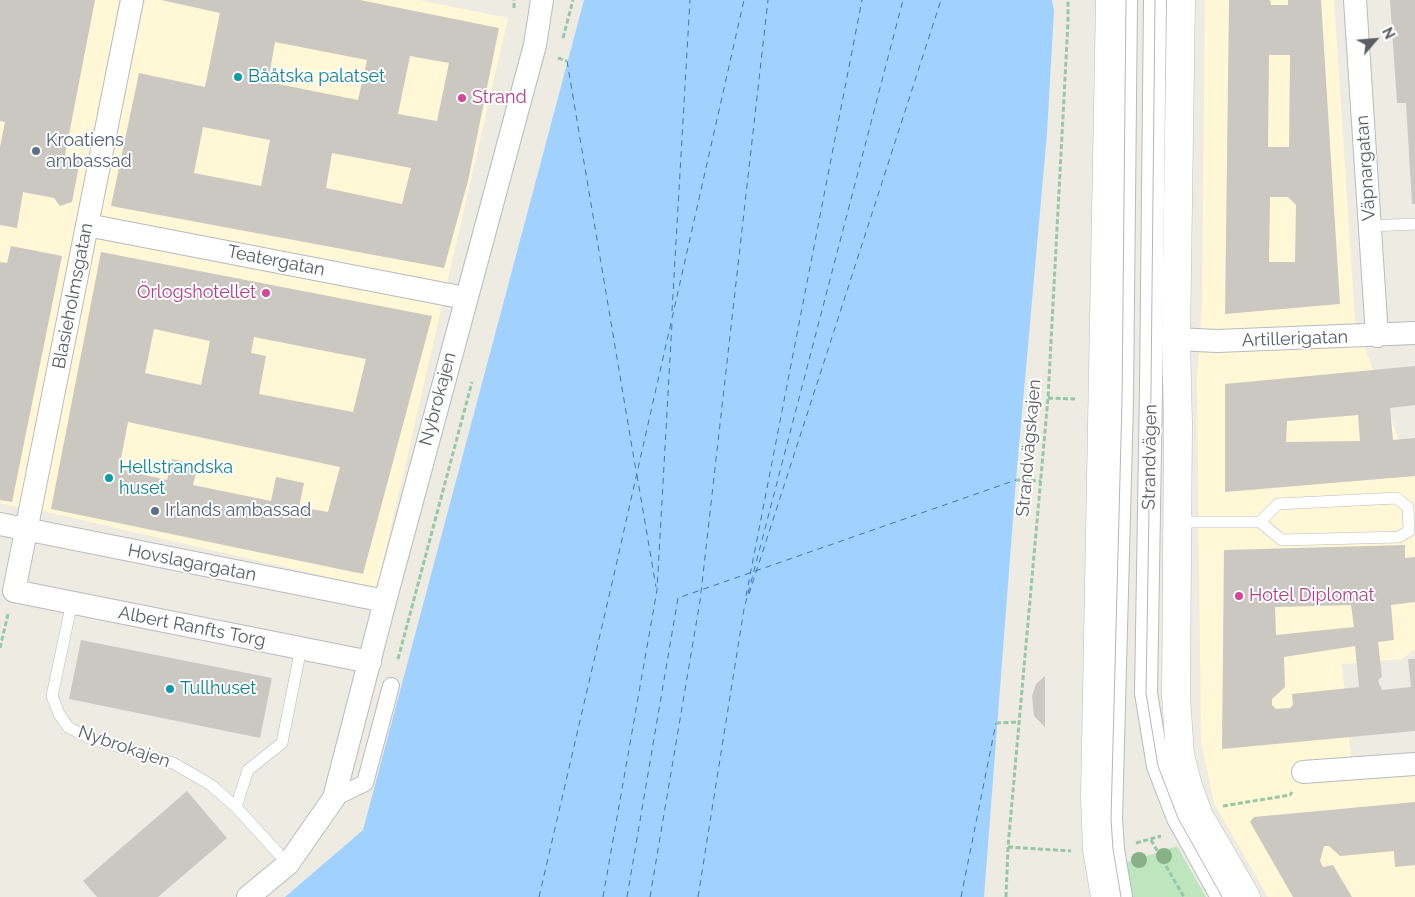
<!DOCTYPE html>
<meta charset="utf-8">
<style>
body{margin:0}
#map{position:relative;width:1415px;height:897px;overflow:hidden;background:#eeece2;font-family:Raleway,sans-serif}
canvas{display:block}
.north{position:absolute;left:1350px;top:15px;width:50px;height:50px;-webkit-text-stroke:4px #fff;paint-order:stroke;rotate:63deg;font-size:14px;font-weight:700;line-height:20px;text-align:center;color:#5a5e63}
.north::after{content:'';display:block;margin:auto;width:18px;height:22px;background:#5a5e63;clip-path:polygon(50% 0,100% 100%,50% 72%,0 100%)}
</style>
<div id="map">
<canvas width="1415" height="897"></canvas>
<div class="north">N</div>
</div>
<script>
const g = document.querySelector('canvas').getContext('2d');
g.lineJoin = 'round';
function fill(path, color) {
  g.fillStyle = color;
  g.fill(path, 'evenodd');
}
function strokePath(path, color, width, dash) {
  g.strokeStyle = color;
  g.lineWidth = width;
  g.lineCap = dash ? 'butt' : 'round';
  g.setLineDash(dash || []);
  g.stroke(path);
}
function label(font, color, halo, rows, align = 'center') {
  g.font = font + ' Raleway,sans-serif';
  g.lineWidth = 4;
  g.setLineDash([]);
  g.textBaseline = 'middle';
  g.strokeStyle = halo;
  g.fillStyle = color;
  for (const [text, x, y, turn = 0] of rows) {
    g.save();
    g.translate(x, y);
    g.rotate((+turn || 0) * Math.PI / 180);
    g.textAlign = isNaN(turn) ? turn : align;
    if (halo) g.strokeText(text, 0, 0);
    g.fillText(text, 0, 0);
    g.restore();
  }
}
fill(new Path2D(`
 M0,0H119L27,509L0,503Z
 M145,0H419L508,18L377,588L38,510Z
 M1205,0H1334L1355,320L1400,443L1415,442V649L1402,659L1342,664L1352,768L1415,762V897H1268L1214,803L1201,741L1197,381L1202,304Z`), '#fff7d6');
fill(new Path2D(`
 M1177,846L1206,897H1132L1125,863Z`), '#bde6bf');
fill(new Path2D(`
 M584,0H1052L1054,11L1047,133L1016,480L984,897H285L363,830Z`), '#a1d1ff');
strokePath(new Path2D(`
 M567,61L636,471
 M672,311L690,0
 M637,475L656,587
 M749,594L941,0
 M746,596L862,0
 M539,897L613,579L744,0
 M603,897L657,590L672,323
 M627,897L678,598L1016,480
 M650,897L700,601L768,0
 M698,897L744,609L903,0
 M961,897L996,723`), '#3e75bc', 1, [6, 5]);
fill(new Path2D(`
 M0,0H95L65,155V157L80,160L72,202L60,206L54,198L23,192L17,228L0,225V147L5,122L0,121Z
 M161,0H360L499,28L468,181L444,268L111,206L139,73L205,87L220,13ZM275,42L367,60L358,100L268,82ZM410,56L449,63L437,121L398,114ZM203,127L270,140L261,186L194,173ZM332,153L411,168L402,204L326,188Z
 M1229,0H1270L1271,5H1288V0H1321L1340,304L1225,314ZM1269,55H1290L1289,147H1268ZM1270,197H1288L1296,205L1295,262H1269Z
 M1390,0H1415V204H1412L1406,103H1397Z
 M11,246L62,256L12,502L0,500V262L7,263Z
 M101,252L432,316L363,574L51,509ZM154,329L210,341L201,385L145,373ZM254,337L366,359L353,412L259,394L266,356L251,353ZM128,422L340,467L328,512L299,507L304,483L276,477L271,501L193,485L198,465L172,459L167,480L119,469Z
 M1415,366V405L1390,408L1393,440L1415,438V476L1225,492V384ZM1358,415L1360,441L1286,442L1287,421Z
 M1405,545V558L1415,557V602L1391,605L1394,640L1378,642L1382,676L1378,681L1382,690L1411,687L1408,659H1415V731L1222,749L1224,550ZM1351,605L1354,627L1276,635L1275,607ZM1355,646L1359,687L1292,694L1293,705L1290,708L1276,709L1272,705V699L1285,687L1284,657Z
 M81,640L272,678L260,738L69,699Z
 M1045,676V727L1034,716L1032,696L1036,684Z
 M187,791L227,838L158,897H97L83,881Z
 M1415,802V865L1395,867L1394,851L1340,856L1329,846H1324L1320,861L1323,867L1333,865L1352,897H1293L1250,822L1254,817Z`), '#cbc8c1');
const service = new Path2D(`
 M1370,226L1415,224
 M1177,522H1260L1282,540L1399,537L1409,531L1408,507L1396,498L1278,504L1260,522
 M72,602L52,696L59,714L68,727L89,738L173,763L211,785L236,807
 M288,864L236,807L248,770L282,743L301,648`);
const pedestrian = new Path2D(`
 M334,798L365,783L391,686`);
const minor = new Path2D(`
 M132,0L14,591L370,662
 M1155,0L1151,388L1146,693L1158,766L1178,818L1222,897
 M1355,0L1377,336
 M87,225L465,298
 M1176,339L1217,341L1415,333
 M0,524L385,601
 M1303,772L1415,764
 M248,897L288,864L334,798L385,601L535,45L542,0
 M1121,897L1113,849L1111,819L1122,401L1126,0`);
const tertiary = new Path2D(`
 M1181,0L1176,339L1178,423L1176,696L1180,755L1188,786L1199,816L1246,897
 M1105,897L1097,850L1095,797L1110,0`);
strokePath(service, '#b7babf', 12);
strokePath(pedestrian, '#b7babf', 18);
strokePath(minor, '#b7babf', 24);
strokePath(tertiary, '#b7babf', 29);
strokePath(new Path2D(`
 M514,8V0
 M563,38L573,0
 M558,58L567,61
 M1048,398L1075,399
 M1016,480L1041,481
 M0,648L8,614
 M398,659L472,382
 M996,723L1019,722
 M1223,806L1290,795L1292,792
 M1151,840L1184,897
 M1136,843L1161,836
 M1008,847L1071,851
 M1006,897L1008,847L1048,398L1068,22V0`), '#96c7a7', 3, [5, 2.5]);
strokePath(service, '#fff', 11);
strokePath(pedestrian, '#fff', 16);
strokePath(minor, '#fff', 22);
strokePath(tertiary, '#fff', 28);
strokePath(new Path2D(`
 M1155,0L1151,388L1146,693L1158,766L1178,818L1222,897
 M1121,897L1113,849L1111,819L1122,401L1126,0`), '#b5b6b6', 1);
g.fillStyle = '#87b286';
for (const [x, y] of [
 [1164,856],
 [1139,860]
]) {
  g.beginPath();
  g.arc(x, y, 8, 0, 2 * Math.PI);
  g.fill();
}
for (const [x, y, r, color] of [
 [238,77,5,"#0f9aa8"],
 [462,98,5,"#d1479c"],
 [36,151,5,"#5c6f8a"],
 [266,293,5,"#d1479c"],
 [109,478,5,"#0f9aa8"],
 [155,511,5,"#5c6f8a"],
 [1239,596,5,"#d1479c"],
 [170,689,5,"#0f9aa8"]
]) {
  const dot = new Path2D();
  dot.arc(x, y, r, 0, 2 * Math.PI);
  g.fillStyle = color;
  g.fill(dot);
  strokePath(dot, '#fff', 2);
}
label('18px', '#0d838f', '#fff', [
 ["Bååtska palatset",248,77],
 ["Hellstrandska",119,468],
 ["huset",119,489],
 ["Tullhuset",180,689]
], 'left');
label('18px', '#b23c85', '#fff', [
 ["Strand",472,98],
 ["Örlogshotellet",256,293,"right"],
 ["Hotel Diplomat",1249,596]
], 'left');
label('18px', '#4e5e75', '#fff', [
 ["Kroatiens",46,141],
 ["ambassad",46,162],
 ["Irlands ambassad",165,511]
], 'left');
label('18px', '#5a5e63', '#fff', [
 ["Väpnargatan",1366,168,-94],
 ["Teatergatan",276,261,11],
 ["Blasieholmsgatan",73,296,-79],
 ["Artillerigatan",1295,339,-2],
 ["Nybrokajen",438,399,-75],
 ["Strandvägskajen",1029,448,-85],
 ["Strandvägen",1150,457,-89],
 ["Hovslagargatan",192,563,11],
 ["Albert Ranfts Torg",192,627,11],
 ["Nybrokajen",124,747,19]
]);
</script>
